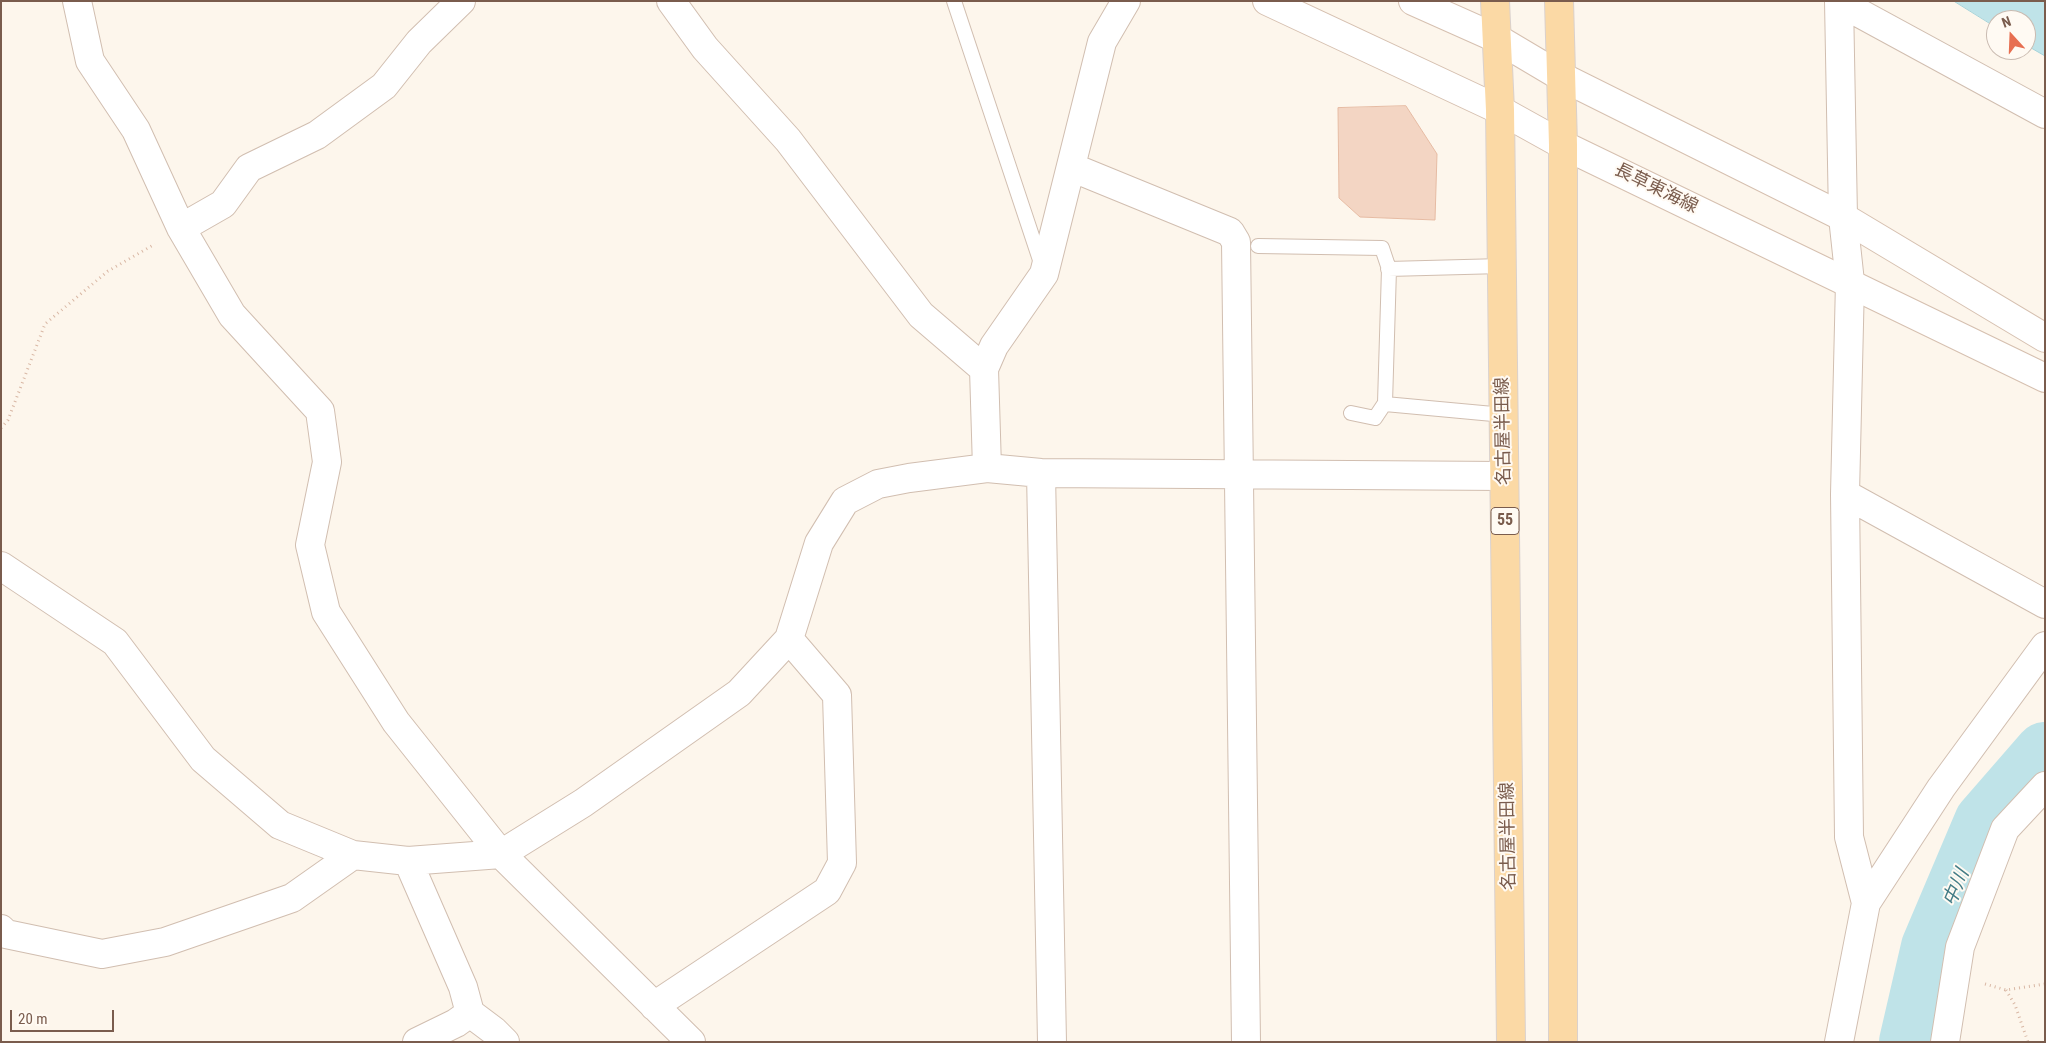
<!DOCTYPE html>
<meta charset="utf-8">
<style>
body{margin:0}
#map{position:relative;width:2046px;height:1043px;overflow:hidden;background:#fdf6ec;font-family:"Roboto Condensed",sans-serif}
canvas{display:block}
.frame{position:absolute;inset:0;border:2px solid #7a5c4d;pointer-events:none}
.north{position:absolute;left:1986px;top:10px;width:50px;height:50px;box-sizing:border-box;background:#fffaf3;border:1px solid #cabbb1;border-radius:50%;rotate:340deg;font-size:14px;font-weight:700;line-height:20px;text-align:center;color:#7a5c4d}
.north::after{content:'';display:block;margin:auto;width:18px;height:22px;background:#e76f51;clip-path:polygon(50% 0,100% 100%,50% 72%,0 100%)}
.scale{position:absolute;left:10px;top:1010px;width:104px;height:22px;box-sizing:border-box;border:2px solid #7a5c4d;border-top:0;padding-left:6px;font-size:15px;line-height:18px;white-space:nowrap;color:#7a5c4d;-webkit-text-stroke:4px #fffaf3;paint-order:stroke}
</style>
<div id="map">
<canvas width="2046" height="1043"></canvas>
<div class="frame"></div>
<div class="north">N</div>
<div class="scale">20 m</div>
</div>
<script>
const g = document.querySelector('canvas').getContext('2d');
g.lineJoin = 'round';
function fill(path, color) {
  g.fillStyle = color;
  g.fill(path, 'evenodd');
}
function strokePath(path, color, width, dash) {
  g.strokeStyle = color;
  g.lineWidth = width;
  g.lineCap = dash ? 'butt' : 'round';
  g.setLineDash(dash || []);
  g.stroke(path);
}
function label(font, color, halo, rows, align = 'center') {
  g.font = font + ' "Roboto Condensed","Noto Sans JP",sans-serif';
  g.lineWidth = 4;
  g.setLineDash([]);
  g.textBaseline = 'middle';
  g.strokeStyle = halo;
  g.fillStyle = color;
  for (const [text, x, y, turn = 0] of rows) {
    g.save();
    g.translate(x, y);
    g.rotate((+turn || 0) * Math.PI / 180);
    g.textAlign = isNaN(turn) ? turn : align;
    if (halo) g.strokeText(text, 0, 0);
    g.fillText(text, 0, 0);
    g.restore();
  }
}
const water = new Path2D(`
 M1954,1H2045V56L2026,45V20H1996V27Z`);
fill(water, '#bfe3e8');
strokePath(water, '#a5d3da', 1);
strokePath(new Path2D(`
 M1910,1042L1932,947L1985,822L2045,753`), '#bfe3e8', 62);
const building = new Path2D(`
 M1406,106L1437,154L1435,220L1360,217L1339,198L1338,108Z`);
fill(building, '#f3d5c3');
strokePath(building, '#e6bba3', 1);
const lane = new Path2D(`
 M954,1L1042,266
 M1258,246L1382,248L1389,269L1385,403L1375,418L1351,413
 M1388,269L1502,266
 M1385,404L1504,415`);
const street = new Path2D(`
 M77,1L90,61L136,130L181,228L232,315L320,411L327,462L310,545L326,612L396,722L501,854L691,1042
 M671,1L705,48L788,140L921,315L984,369
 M1839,1L1843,217L1850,282L1845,494L1849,837L1866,903
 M1839,2L2045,114
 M1071,167L1230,232L1236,242L1246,1042
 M181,228L223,204L249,168L317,135L384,86L419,42L461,1
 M987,468L984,369L994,346L1044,274L1102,42L1126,1
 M1041,473L1052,1042
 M1845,494L2045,604
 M1,566L115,642L203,759L280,825L353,855L408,861L501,854L583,803L739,693L789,639L819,543L845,501L878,484L909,478L987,468L1041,473L1504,476
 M408,861L463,987L470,1013L456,1023L417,1042
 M1,929L6,934L102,954L165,942L292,898L353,855
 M654,1006L827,891L842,863L837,695L789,639
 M470,1013L494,1031L505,1042
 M1839,1042L1866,903L1941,788L2045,646
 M1945,1042L1960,947L2005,829L2045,786`);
const secondary = new Path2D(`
 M1267,1L1500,110L1563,145L2045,378
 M1413,1L1496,38L1560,76L1843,217L2045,338`);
const primary = new Path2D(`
 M1495,1L1500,110L1511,1042
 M1559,1L1563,145V1042`);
strokePath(lane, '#d1beb0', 16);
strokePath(street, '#d1beb0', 30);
strokePath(secondary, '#d6c0b0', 30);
strokePath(primary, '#dad1cd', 30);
strokePath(new Path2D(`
 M1,428L8,420L45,324L108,271L155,244
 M1985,984L2006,990L2045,984
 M2006,990L2015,1005L2028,1042`), '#d9b8a5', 3, [1, 4]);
strokePath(lane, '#fff', 14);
strokePath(street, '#fff', 28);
strokePath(secondary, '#fff', 28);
strokePath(primary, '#fbd9a5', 28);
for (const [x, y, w] of [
 [1505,521,28]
]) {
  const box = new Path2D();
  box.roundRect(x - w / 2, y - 13.5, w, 27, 4);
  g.fillStyle = '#fffaf3';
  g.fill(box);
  strokePath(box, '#7a5c4d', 1);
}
label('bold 16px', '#7a5c4d', null, [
 ["55",1505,521]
]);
label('18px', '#7a5c4d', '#fffaf3', [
 ["長草東海線",1656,189,26],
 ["名古屋半田線",1504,431,-91],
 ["名古屋半田線",1509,836,-91]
]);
label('italic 19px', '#437c86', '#fffaf3', [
 ["中川",1957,888,-67]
]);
</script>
